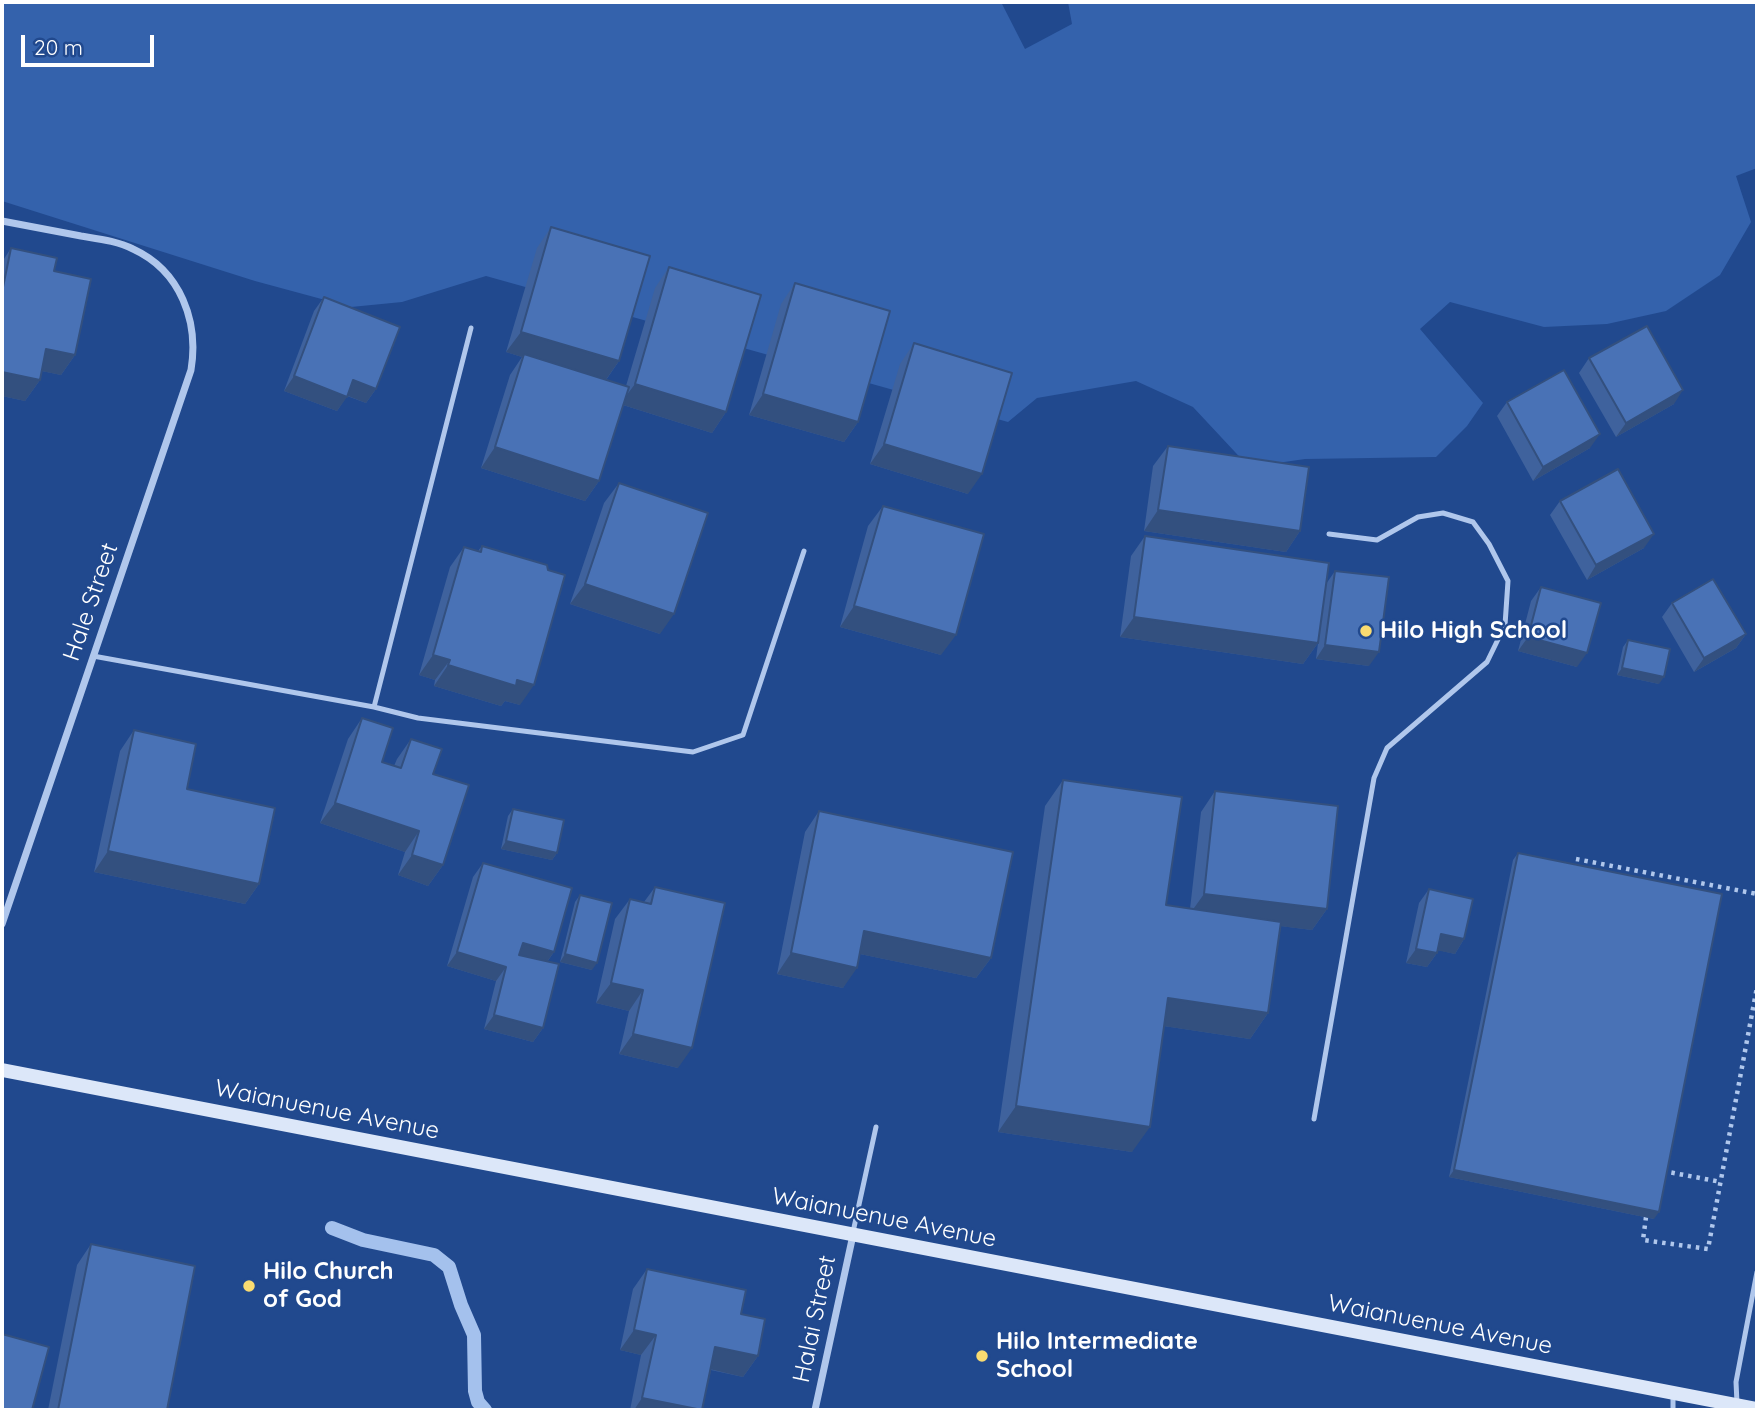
<!DOCTYPE html>
<style>
body{margin:0}
#map{position:relative;width:1759px;height:1412px;overflow:hidden;background:#21498e;font-family:Quicksand,sans-serif}
canvas{display:block}
.frame{position:absolute;inset:0;border:4px solid #fff;pointer-events:none}
.scale{position:absolute;left:21px;top:35px;width:133px;height:32px;box-sizing:border-box;border:4px solid #fff;border-top:0;padding-left:9px;font-size:21px;line-height:24px;white-space:nowrap;color:#fff;-webkit-text-stroke:5px #21498e;paint-order:stroke}
</style>
<div id="map">
<canvas width="1759" height="1412"></canvas>
<div class="frame"></div>
<div class="scale">20 m</div>
</div>
<script>
const g = document.querySelector('canvas').getContext('2d');
g.lineJoin = 'round';
function fill(path, color) {
  g.fillStyle = color;
  g.fill(path, 'evenodd');
}
function strokePath(path, color, width, dash) {
  g.strokeStyle = color;
  g.lineWidth = width;
  g.lineCap = dash ? 'butt' : 'round';
  g.setLineDash(dash || []);
  g.stroke(path);
}
function label(font, color, halo, rows, align = 'center') {
  g.font = font + ' Quicksand,sans-serif';
  g.lineWidth = 5;
  g.setLineDash([]);
  g.textBaseline = 'middle';
  g.strokeStyle = halo;
  g.fillStyle = color;
  for (const [text, x, y, turn = 0] of rows) {
    g.save();
    g.translate(x, y);
    g.rotate((+turn || 0) * Math.PI / 180);
    g.textAlign = isNaN(turn) ? turn : align;
    if (halo) g.strokeText(text, 0, 0);
    g.fillText(text, 0, 0);
    g.restore();
  }
}
fill(new Path2D(`
 M2,2H1001L1025,49L1072,24L1068,2H1757V168L1736,176L1751,222L1720,275L1666,311L1607,324L1544,327L1450,302L1420,329L1483,403L1467,426L1436,457L1305,459L1249,467L1193,407L1136,381L1037,398L1008,422L486,276L402,302L351,307L255,281L2,201Z`), '#3462ac');
strokePath(new Path2D(`
 M332,1228L363,1240L434,1255L449,1267L461,1305L474,1335L475,1391L478,1402L485,1410`), '#a4c1ed', 14);
strokePath(new Path2D(`
 M1576,859L1757,894
 M1663,1171L1721,1182
 M1646,1217L1643,1240L1708,1249L1757,987`), '#b0c7ec', 4.5, [3.5, 5]);
strokePath(new Path2D(`
 M93,656L374,707L418,718L693,752L743,735L804,551
 M374,707L471,328
 M1314,1119L1374,778L1387,748L1487,662L1505,625L1508,581L1489,544L1473,522L1443,513L1418,517L1377,540L1329,534
 M853,1232L876,1127
 M1673,1393V1410
 M1737,1403L1736,1382L1757,1272`), '#b0c7ec', 5);
strokePath(new Path2D(`
 M2,221C28,226 55,231 81,236C99,239 117,241 133,249C181,271 199,322 191,370L2,924
 M815,1410L853,1235`), '#b0c7ec', 7);
strokePath(new Path2D(`
 M2,1070L1757,1409`), '#dce7f9', 14);
fill(new Path2D(`
 M551,227L619,361L606,380L626,386L655,288L669,267L726,412L712,433L623,405L599,481L585,501L481,468L510,375L522,357L506,352L537,248Z
 M11,248L54,271L75,355L61,375L42,371L40,380L25,401L2,396V262Z
 M795,283L858,422L844,442L749,415L781,304Z
 M324,297L376,389L366,403L347,396L337,411L284,391L314,311Z
 M914,343L968,494L870,464L900,364Z
 M1589,358L1674,404L1616,437L1579,373Z
 M1507,402L1590,448L1533,481L1497,416Z
 M1168,446L1300,531L1286,552L1144,531L1153,466Z
 M619,483L660,634L570,604L604,503Z
 M1560,501L1644,548L1587,580L1550,515Z
 M883,506L941,655L840,627L868,526Z
 M1145,536L1326,584L1335,571L1369,666L1316,659L1318,643L1303,664L1120,637L1131,556Z
 M482,546L520,705L505,701L501,706L434,686L435,680L419,675L450,567L464,547L478,551Z
 M1541,587L1577,667L1518,651L1531,601Z
 M1672,603L1746,634L1736,648L1694,672L1662,617Z
 M1628,640L1659,684L1617,675L1623,647Z
 M362,718L382,762L394,766L397,759L411,739L433,774L443,865L428,886L398,875L405,852L320,823L348,739Z
 M134,730L187,789L259,884L245,904L94,872L120,751Z
 M1063,780L1166,905L1190,909L1201,812L1215,791L1327,909L1312,930L1281,926L1268,1013L1250,1039L1164,1026L1132,1152L998,1132L1045,806Z
 M513,809L557,853L552,860L501,849L508,816Z
 M819,811L991,958L976,978L860,954L843,988L777,974L805,832Z
 M1518,853L1654,1219L1449,1177L1513,860Z
 M483,863L554,952L547,962L543,1028L533,1042L484,1029L496,981L447,966L473,877Z
 M655,887L678,1068L619,1054L629,1011L596,1003L615,919L630,899L644,902Z
 M1429,889L1464,939L1455,954L1438,950L1437,953L1427,967L1406,963L1419,903Z
 M580,895L592,970L560,962L575,902Z
 M91,1244L167,1410H48L77,1265Z
 M647,1269L741,1314L758,1356L743,1377L711,1370L702,1410H630L641,1355L620,1350L633,1289Z`), '#3f629d');
fill(new Path2D(`
 M521,332L619,361L605,381L524,354L522,357L506,352Z
 M46,349L75,355L61,375L32,369Z
 M2,372L40,380L25,401L2,396Z
 M294,376L347,397L337,411L284,391Z
 M353,380L376,389L366,403L343,394Z
 M635,384L726,412L712,433L620,404Z
 M1683,390L1674,404L1616,437L1626,423Z
 M763,394L858,422L844,442L749,415Z
 M1600,434L1590,448L1533,481L1543,467Z
 M884,444L982,474L968,494L870,464Z
 M495,447L599,481L585,501L481,468Z
 M1158,510L1300,531L1286,552L1144,531Z
 M1654,534L1644,548L1587,580L1596,565Z
 M585,584L674,614L660,634L570,604Z
 M854,606L956,635L941,655L840,627Z
 M1134,617L1318,643L1303,664L1120,637Z
 M1746,634L1736,648L1694,672L1704,658Z
 M1528,637L1587,653L1577,667L1518,651Z
 M1325,645L1379,652L1369,666L1316,659Z
 M433,655L450,660L435,680L419,675Z
 M448,665L517,680L534,685L520,705L505,701L501,706L434,686Z
 M1622,668L1664,677L1659,684L1617,675Z
 M335,803L419,831L405,852L320,823Z
 M506,841L557,853L552,860L501,849Z
 M108,851L259,884L245,904L94,872Z
 M412,855L443,865L428,886L398,875Z
 M1204,894L1327,909L1312,930L1189,915Z
 M864,931L991,958L976,978L850,952Z
 M1441,934L1464,939L1455,954L1431,949Z
 M523,943L554,952L544,966L513,957Z
 M1416,949L1437,953L1427,967L1406,963Z
 M457,952L506,967L496,981L447,966Z
 M791,953L857,968L843,988L777,974Z
 M565,954L597,963L592,970L560,962Z
 M611,983L643,990L629,1011L596,1003Z
 M1168,998L1268,1013L1250,1039L1150,1024Z
 M494,1015L543,1028L533,1042L484,1029Z
 M633,1034L692,1048L678,1068L619,1054Z
 M1016,1106L1150,1127L1132,1152L998,1132Z
 M1454,1170L1659,1212L1654,1219L1449,1177Z
 M634,1330L656,1335L641,1355L620,1350Z
 M715,1347L758,1356L743,1377L701,1367Z
 M642,1398L699,1410H634Z`), '#33507f');
const building = new Path2D(`
 M551,227L650,256L619,361L521,332Z
 M11,248L57,258L54,271L91,279L75,355L46,349L40,380L2,372V292Z
 M669,267L761,295L726,412L635,384Z
 M795,283L890,311L858,422L763,394Z
 M324,297L400,327L376,389L353,380L347,397L294,376Z
 M1647,326L1683,390L1626,423L1589,358Z
 M914,343L1012,373L982,474L884,444Z
 M524,354L629,387L599,481L495,447Z
 M1564,370L1600,434L1543,467L1507,402Z
 M1168,446L1309,467L1300,531L1158,510Z
 M1618,469L1654,534L1596,565L1560,501Z
 M619,483L708,513L674,614L585,584Z
 M883,506L984,534L956,635L854,606Z
 M1145,536L1329,563L1318,643L1134,617Z
 M482,546L547,565L548,570L565,575L534,685L517,680L516,686L448,665L450,660L433,655L464,547L481,552Z
 M1335,571L1389,577L1379,652L1325,645Z
 M1713,579L1746,634L1704,658L1672,603Z
 M1541,587L1601,603L1587,653L1528,637Z
 M1628,640L1670,649L1664,677L1622,668Z
 M362,718L393,728L382,762L401,768L411,739L442,749L433,774L469,785L443,865L412,855L419,831L335,803Z
 M134,730L196,744L187,789L275,808L259,884L108,851Z
 M1063,780L1182,797L1166,905L1281,922L1268,1013L1168,998L1150,1127L1016,1106Z
 M1215,791L1338,806L1327,909L1204,894Z
 M513,809L564,820L557,853L506,841Z
 M819,811L1013,852L991,958L864,931L857,968L791,953Z
 M1518,853L1722,894L1659,1212L1454,1170Z
 M483,863L572,888L554,952L523,943L519,955L559,964L543,1028L494,1015L506,967L457,952Z
 M655,887L725,903L692,1048L633,1034L643,990L611,983L630,899L651,904Z
 M1429,889L1473,899L1464,939L1441,934L1437,953L1416,949Z
 M580,895L612,903L597,963L565,954Z
 M91,1244L195,1266L167,1410H58Z
 M647,1269L746,1290L741,1314L765,1319L758,1356L715,1347L702,1410L642,1398L656,1335L634,1330Z
 M2,1334L49,1347L32,1410H2Z`);
fill(building, '#4972b6');
strokePath(building, '#33507f', 2);
for (const [x, y, r, color] of [
 [1366,631,7,"#f9db71"],
 [249,1286,7,"#f9db71"],
 [982,1356,7,"#f9db71"]
]) {
  const dot = new Path2D();
  dot.arc(x, y, r, 0, 2 * Math.PI);
  g.fillStyle = color;
  g.fill(dot);
  strokePath(dot, '#21498e', 2.5);
}
label('24px', '#fff', '#21498e', [
 ["Hale Street",91,602,-71],
 ["Waianuenue Avenue",327,1110,11],
 ["Waianuenue Avenue",884,1218,11],
 ["Halai Street",815,1319,-78],
 ["Waianuenue Avenue",1440,1325,11]
]);
label('bold 24px', '#fff', '#21498e', [
 ["Hilo High School",1380,631],
 ["Hilo Church",263,1272],
 ["of God",263,1300],
 ["Hilo Intermediate",996,1342],
 ["School",996,1370]
], 'left');
</script>
